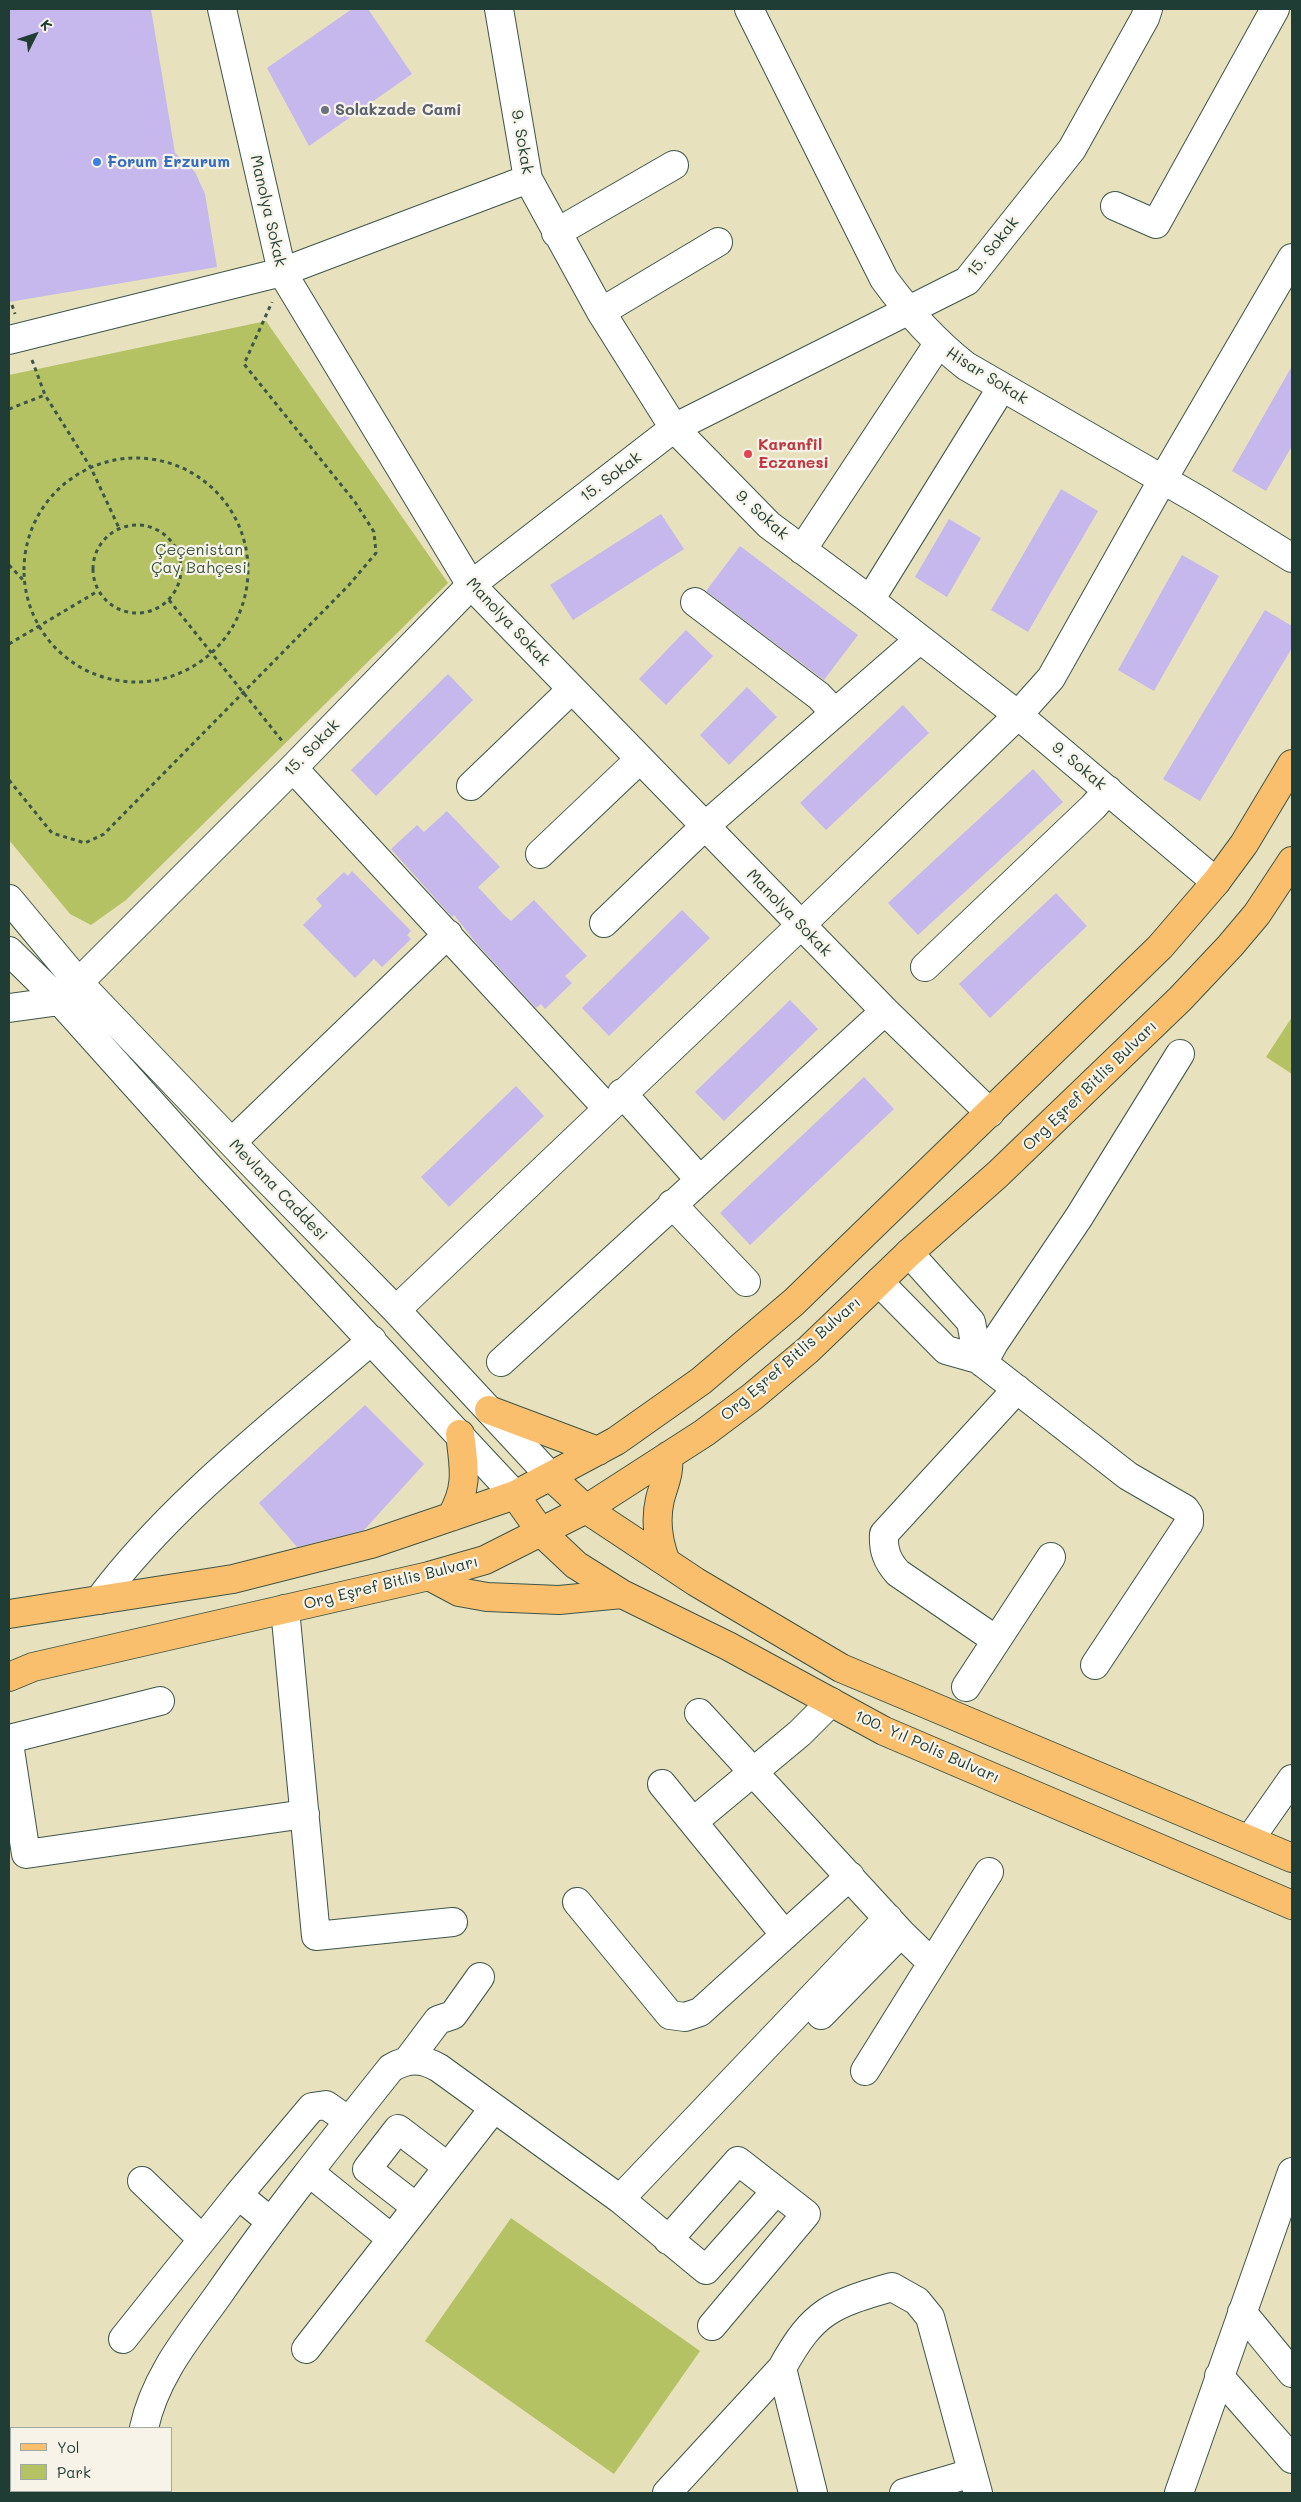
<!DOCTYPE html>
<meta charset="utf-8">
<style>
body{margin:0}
#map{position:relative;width:1301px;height:2502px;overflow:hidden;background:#e7e1be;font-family:Mali,sans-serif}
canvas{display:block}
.frame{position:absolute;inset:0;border:10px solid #1f3d34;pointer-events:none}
.legend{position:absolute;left:10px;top:2427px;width:162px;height:65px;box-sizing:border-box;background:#f7f3e8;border:1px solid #a1aaa0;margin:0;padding:6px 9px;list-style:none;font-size:15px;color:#1f3d34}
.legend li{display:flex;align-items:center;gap:10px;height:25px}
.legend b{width:25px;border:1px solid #a1aaa0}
.north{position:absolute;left:10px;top:10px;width:50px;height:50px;-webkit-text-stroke:4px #f7f3e8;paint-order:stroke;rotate:49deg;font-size:14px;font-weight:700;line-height:20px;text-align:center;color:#1f3d34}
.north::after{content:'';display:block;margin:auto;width:18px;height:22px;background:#1f3d34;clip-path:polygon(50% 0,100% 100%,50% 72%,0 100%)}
</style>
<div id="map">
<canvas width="1301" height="2502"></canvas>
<div class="frame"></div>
<ul class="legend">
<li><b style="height:6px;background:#f9bf6d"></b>Yol</li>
<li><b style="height:14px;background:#b4c264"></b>Park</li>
</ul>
<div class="north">K</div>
</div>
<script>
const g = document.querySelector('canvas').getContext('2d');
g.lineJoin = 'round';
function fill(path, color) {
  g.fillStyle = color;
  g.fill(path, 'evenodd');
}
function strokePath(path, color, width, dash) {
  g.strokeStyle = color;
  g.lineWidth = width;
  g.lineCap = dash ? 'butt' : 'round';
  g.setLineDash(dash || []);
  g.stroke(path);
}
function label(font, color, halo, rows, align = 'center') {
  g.font = font + ' Mali,sans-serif';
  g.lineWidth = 4.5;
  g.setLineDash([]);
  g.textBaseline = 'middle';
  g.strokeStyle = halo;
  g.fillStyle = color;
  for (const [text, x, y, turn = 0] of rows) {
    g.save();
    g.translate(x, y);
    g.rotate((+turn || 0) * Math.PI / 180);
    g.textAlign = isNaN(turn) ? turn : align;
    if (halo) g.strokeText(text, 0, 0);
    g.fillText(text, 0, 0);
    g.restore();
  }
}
fill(new Path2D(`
 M266,321L448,583L126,900L91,925L70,914L9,840V375Z
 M1292,1017V1074L1266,1057Z
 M511,2218L700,2351L614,2474L425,2341Z`), '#b4c264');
fill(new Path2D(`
 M9,9H151L175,153L195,172L205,194L217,267L9,302Z
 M352,9H368L412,74L309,146L267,68Z
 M1292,366V446L1266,491L1232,471Z
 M1061,489L1098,511L1028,632L991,610Z
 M661,514L684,549L573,620L550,585Z
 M949,519L981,538L947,597L915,577Z
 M740,546L858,635L824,680L706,591Z
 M1182,555L1219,576L1154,691L1118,670Z
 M1265,610L1292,626V648L1200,801L1163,779Z
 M686,630L713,656L666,705L639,679Z
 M448,674L473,700L376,796L351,770Z
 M747,687L777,717L729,765L700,735Z
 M903,705L929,733L826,830L800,803Z
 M1033,769L1063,802L918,935L888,903Z
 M447,811L500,867L478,887L504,915L511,921L534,900L587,956L565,976L572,983L545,1009L541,1004L536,1008L478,945L454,915L452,917L391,849L417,825L424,832Z
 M352,871L411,931L407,935L411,939L382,967L374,959L355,978L303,925L322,906L316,899L344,872L348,876Z
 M1056,893L1087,926L990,1018L959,984Z
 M682,910L710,938L609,1036L582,1008Z
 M790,1000L818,1029L724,1121L695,1092Z
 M864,1077L894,1109L750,1245L720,1213Z
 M516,1086L544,1116L449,1207L421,1177Z
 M365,1405L424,1464L364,1530L297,1547L259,1503Z`), '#c6b7ed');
const minor = new Path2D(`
 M222,9L282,272L471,585L885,1011L990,1113
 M499,9L528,179L601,312L674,428L769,525L870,600L1018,715L1216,882
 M749,9L884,279C908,312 933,340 966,366L1200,501L1292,558
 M1115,206L1156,224L1275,9
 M556,233L674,165
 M601,312L718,242
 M9,340L282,272L528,179
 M802,550L938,344
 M870,600L1002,387
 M695,602L819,696L835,713
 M293,768L607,1108
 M471,786L572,689
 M540,854L640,759
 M9,899L79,983L257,1169L396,1310L551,1477
 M604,923L705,826L920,639
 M9,951L60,1001L209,1167L515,1495
 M925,967L1093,807L1108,790
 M9,1008L60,1001L293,768L471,585L674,428L967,281L1072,149L1145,18L1148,9
 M622,1093L699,1179
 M232,1142L448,934
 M672,1204L746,1282
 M909,1253L971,1322L978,1359
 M879,1282L946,1350L978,1359L1128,1476L1185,1509L1189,1515V1523L1095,1665
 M396,1310L801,925L1018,715L1051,678L1163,479L1292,258
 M501,1362L885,1011
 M983,1363L994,1343L1079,1217L1180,1054
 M99,1600C172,1502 280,1420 372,1340
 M285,1609L316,1936L453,1922
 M996,1640L898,1573C887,1561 883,1550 884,1534L1017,1389
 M966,1687L1051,1557
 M699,1713L901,1933L932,1963
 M9,1739L160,1701
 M9,1743L26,1854L305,1814
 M662,1784L785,1935
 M693,1822L800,1733L831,1702
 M1250,1839L1292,1779
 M577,1902L670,2015L685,2017L700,2012L850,1876
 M821,2015L901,1933
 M408,2060L438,2020L453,2015L480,1977
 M865,2071L989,1872
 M309,2172L392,2239
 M142,2181L202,2239
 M238,2195L312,2107L326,2105L349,2121
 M620,2199L706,2270L776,2191
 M416,2207L367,2169L398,2129L448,2167
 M668,2240L738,2161L806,2214L712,2326
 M1242,2312L1292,2373
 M123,2339L238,2195L270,2221
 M306,2349L494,2108
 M1219,2376L1292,2459
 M144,2428C155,2376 189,2336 219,2294C273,2216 332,2142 391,2068C408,2058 422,2058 439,2068L620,2199L888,1918
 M139,2493V2491
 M667,2493L782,2368
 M813,2493L782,2368C813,2311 832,2304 892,2287L917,2301L930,2317L978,2493
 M904,2493L972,2473
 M1179,2493L1292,2172`);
const major = new Path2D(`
 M489,1410L598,1451
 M551,1477L586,1509L696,1582L841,1668L1292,1858
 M515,1495L541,1532L576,1565L622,1594L728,1646L884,1731L1292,1905
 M451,1517C469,1487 464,1467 460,1434
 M666,1562C658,1542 655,1521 660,1499C664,1484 670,1473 668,1456
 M429,1576L459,1592L487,1597L559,1600L622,1594
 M9,1614L233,1579L371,1544L515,1495L616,1441L701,1381L794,1302L1160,947L1216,882L1244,844L1292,764
 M9,1677L33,1667L429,1576L485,1560L586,1509L704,1433L752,1397L808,1350L909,1253L998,1174L1180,999L1230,946L1257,914L1292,861`);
strokePath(minor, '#3d5649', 30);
strokePath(major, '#3d5649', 30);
strokePath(new Path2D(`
 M12,305L15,314
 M32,360L45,395L91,468L119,528
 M9,409L45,395
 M24 570a112 112 0 1 1 224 0a112 112 0 1 1-224 0Z
 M93 569a44 44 0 1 1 88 0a44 44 0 1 1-88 0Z
 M9,565L24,581
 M169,600L283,742
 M9,644L98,591
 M9,780L52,833L85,843L104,834L349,585L376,553L374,532L355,502L244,364L272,302`), '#3d5649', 3, [4, 4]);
strokePath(minor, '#fff', 28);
strokePath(major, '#f9bf6d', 28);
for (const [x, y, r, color] of [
 [325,110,5,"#6b7280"],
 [97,162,5,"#3f7fe0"],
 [748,454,5,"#e0444e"]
]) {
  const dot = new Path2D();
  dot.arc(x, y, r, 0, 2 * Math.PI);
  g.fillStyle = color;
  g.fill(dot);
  strokePath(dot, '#f7f3e8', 2);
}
label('bold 16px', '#5b616d', '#f7f3e8', [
 ["Solakzade Cami",335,110]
], 'left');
label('16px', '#1f3d34', '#f7f3e8', [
 ["9. Sokak",522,142,80],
 ["Manolya Sokak",268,211,77],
 ["15. Sokak",993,247,-51],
 ["Hisar Sokak",987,376,32],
 ["15. Sokak",611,477,-37],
 ["9. Sokak",762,515,42],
 ["Manolya Sokak",508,622,47],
 ["15. Sokak",312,748,-46],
 ["9. Sokak",1079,766,40],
 ["Manolya Sokak",789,913,46],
 ["Org Eşref Bitlis Bulvarı",1090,1086,-44],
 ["Mevlana Caddesi",278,1190,46],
 ["Org Eşref Bitlis Bulvarı",791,1359,-41],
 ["Org Eşref Bitlis Bulvarı",391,1583,-14],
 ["100. Yıl Polis Bulvarı",927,1747,24]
]);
label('bold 16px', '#366cbe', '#f7f3e8', [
 ["Forum Erzurum",107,162]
], 'left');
label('bold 16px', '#be3a42', '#f7f3e8', [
 ["Karanfil",758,445],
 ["Eczanesi",758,463]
], 'left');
label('16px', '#3d583e', '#f7f3e8', [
 ["Çeçenistan",199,550],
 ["Çay Bahçesi",199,568]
]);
</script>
